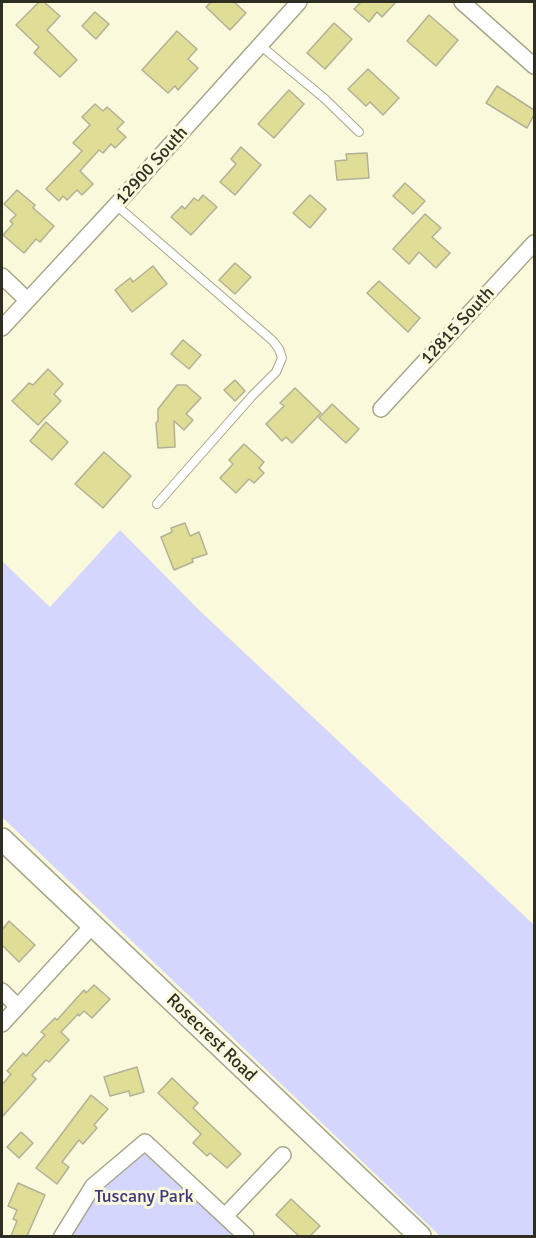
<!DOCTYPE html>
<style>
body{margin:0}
#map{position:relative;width:536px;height:1238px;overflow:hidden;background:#faf9dc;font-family:Signika,sans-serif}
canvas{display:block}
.frame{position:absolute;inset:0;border:3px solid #2f2e23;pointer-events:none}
</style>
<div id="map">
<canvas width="536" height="1238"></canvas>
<div class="frame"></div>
</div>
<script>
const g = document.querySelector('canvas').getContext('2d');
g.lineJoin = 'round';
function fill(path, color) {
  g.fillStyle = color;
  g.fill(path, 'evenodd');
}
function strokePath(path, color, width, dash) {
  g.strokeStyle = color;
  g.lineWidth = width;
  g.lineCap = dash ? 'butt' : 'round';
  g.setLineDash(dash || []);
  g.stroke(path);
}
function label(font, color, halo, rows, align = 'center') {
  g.font = font + ' Signika,sans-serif';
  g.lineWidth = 6;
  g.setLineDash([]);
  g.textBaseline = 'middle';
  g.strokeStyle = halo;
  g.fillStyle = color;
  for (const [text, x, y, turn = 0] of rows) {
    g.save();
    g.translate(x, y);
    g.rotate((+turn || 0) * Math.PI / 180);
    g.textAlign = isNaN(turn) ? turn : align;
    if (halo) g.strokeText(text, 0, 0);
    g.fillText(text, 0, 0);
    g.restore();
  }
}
fill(new Path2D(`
 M120,530L199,610L534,925V1236H440L2,817V561L50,607Z
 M145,1142L246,1236H62L93,1186Z`), '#d4d6fd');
const building = new Path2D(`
 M39,2H44L60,16L47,30L77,60L60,77L34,53L39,47L16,25Z
 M211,2H234L246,13L230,30L206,7Z
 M361,2H396L382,17L377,12L369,22L354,9Z
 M95,12L109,24L96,39L82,26Z
 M429,15L458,40L436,66L407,41Z
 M334,23L352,39L325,69L307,53Z
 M177,31L197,49L188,59L198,68L178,90L175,86L168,93L142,70Z
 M368,69L399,98L383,115L370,102L366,106L348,89Z
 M497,86L534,110V115L527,128L486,103Z
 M289,90L304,104L274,138L258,124Z
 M95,104L103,111L107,107L124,122L117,129L126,137L115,148L111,144L103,153L99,150L80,171L93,184L82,195L77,190L67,200L63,196L59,201L46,189L82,151L73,143L90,125L82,117Z
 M241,147L261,165L235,195L220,182L236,164L231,159Z
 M367,153L369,178L337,180L335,161L347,160L346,154Z
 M405,183L425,201L413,214L393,196Z
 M17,190L35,205L33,208L54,226L40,242L36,239L24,253L3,235L13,224L10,221L16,215L4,204Z
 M203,195L217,207L191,235L171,217L182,206L185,209L194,198L198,201Z
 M310,195L326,209L310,228L293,213Z
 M425,214L441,228L432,237L450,253L436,268L419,252L409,264L393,249Z
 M235,263L251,277L235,294L219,280Z
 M153,266L167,284L132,312L115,290L130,278L133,282Z
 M379,281L420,318L408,332L367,293Z
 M183,340L201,355L189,369L171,354Z
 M48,369L63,384L54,394L61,401L38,425L12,401L29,383L33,385Z
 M235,380L245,391L235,401L224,390Z
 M177,385H186L201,398L186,414L193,420L184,430L174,421L175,447L158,448L156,423L158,421V409Z
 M295,388L321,413L292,443L286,437L282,441L266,424L284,406L280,403Z
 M332,404L359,429L346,443L319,418Z
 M46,422L68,442L52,460L30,441Z
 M244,444L264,462L259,468L264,473L254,483L249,479L236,493L220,478L233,464L229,460Z
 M104,452L131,476L103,508L75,484Z
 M185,523L190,536L199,532L207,554L192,559L193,562L174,570L161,537L172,532L171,528Z
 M9,921L35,945L19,962L2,945V930Z
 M94,985L110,999L92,1018L84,1011L79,1016L78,1014L61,1032L69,1040L49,1062L46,1060L32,1075L36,1079L2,1117V1085L11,1074L7,1071L23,1053L26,1056L45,1035L41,1032L55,1018L57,1020L84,990L86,993Z
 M137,1067L144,1092L130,1096L129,1091L110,1096L104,1077Z
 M172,1078L198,1103L193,1108L241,1154L227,1168L210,1153L207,1156L193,1143L201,1134L158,1093Z
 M91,1095L108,1109L94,1125L97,1128L83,1144L79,1140L62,1162L69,1167L57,1184L36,1168Z
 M21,1132L33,1143L19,1158L7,1147Z
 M18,1183L45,1195L27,1236H11L17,1221L13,1219L17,1210L8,1206Z
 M291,1199L320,1226L310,1236H299L276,1215Z`);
fill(building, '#e0dd96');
strokePath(building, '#b2b196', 1.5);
const service = new Path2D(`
 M261,46L324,98L359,132
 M116,205L273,341L279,349L282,358L276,372L252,396L157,504`);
const minor = new Path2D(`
 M462,2L534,66
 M2,276L27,300
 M2,328L116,205L299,2
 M381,409L534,243
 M2,991L17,1006
 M2,1024L93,925
 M225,1216L283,1155
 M62,1236L93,1186L145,1142L246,1236`);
const secondary = new Path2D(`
 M2,839L420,1236`);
strokePath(service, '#a7a68b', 10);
strokePath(minor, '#a7a68b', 18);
strokePath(secondary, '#a7a68b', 24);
strokePath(service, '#fff', 8);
strokePath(minor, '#fff', 15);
strokePath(secondary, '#fff', 21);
label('18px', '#2f2e23', '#faf9dc', [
 ["12900 South",152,166,-48],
 ["12815 South",458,326,-47],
 ["Rosecrest Road",211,1038,44]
]);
label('18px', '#3c367f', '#faf9dc', [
 ["Tuscany Park",144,1197]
]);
</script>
